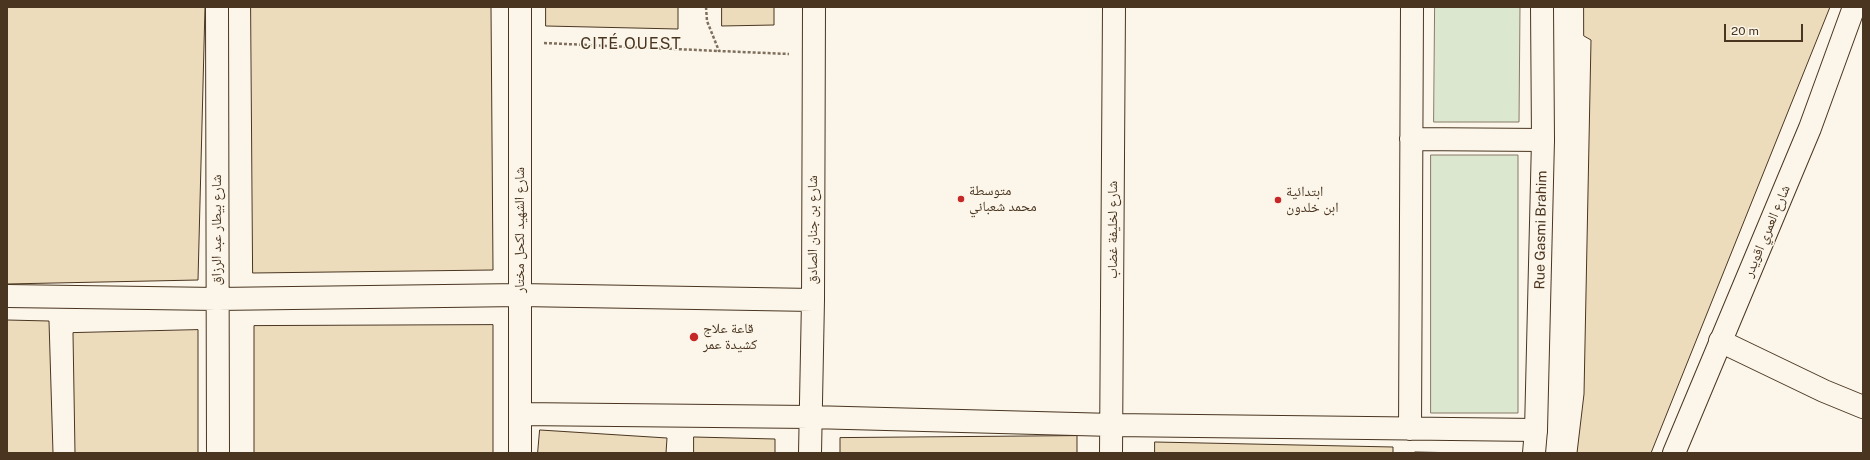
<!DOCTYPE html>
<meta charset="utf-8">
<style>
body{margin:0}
#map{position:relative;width:1870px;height:460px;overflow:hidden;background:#fbf6e9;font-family:"Public Sans",sans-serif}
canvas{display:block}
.frame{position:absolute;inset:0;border:8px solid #4a3520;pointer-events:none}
.scale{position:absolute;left:1724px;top:24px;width:79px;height:18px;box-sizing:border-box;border:2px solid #4a3520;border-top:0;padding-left:5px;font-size:12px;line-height:14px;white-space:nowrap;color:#4a3520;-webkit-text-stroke:3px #fbf6e9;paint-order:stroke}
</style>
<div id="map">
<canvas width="1870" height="460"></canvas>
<div class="frame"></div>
<div class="scale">20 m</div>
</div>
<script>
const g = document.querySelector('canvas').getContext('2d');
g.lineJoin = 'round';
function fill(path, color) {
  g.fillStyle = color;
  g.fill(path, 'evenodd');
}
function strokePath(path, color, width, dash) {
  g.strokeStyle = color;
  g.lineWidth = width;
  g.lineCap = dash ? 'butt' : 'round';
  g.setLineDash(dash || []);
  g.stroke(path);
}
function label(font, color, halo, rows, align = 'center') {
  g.font = font + ' "Public Sans","Noto Naskh Arabic",sans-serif';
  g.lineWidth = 3;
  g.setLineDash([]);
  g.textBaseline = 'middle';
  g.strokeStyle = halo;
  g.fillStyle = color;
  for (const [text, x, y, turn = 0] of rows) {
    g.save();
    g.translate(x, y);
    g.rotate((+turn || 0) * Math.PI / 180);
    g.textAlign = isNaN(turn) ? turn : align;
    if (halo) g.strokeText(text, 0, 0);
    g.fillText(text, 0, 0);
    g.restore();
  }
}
const green = new Path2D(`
 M1435,7H1520L1519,122H1434Z
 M1431,155H1518V413H1431Z`);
fill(green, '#dce7d0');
strokePath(green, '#887966', 1);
const building = new Path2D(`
 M7,7H205L198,280L7,284Z
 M251,7H491L493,270L253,273Z
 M546,7H678V29L546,26Z
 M722,7H774V25L722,26Z
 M1584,7H1830L1651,453H1577L1584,394L1591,40L1584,36Z
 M7,320L49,321L53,453H7Z
 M493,325V453H254V326Z
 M198,330V453H75L73,333Z
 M540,430L667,438L666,453H538Z
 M1077,436V453H840V438Z
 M694,437L775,439V453H694Z
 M1155,442L1393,447V453H1155Z
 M1415,452L1465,453H1415Z`);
fill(building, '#ecdcbc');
strokePath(building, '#4a3520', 1);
const minor = new Path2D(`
 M217,7L218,453
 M520,7V453
 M1411,139L1543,140
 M7,296L217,299L520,295L813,300
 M1720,341L1824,391L1863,407
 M520,414L810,417L1113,425L1536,430
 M1410,429L1412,7
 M810,453L813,300L814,7
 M1111,453L1114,7`);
const tertiary = new Path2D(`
 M1674,453L1810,128L1854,7`);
const secondary = new Path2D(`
 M1534,453L1536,430L1543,140L1542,7`);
strokePath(minor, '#4a3520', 24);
strokePath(tertiary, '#4a3520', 24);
strokePath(secondary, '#4a3520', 24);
strokePath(new Path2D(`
 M706,7L707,21L719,51L789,54
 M544,43L719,51`), '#7f6f5c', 2.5, [3, 2]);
strokePath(minor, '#fbf6e9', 22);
strokePath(tertiary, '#fbf6e9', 22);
strokePath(secondary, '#fbf6e9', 22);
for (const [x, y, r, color] of [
 [961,199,4,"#c62828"],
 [1278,200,4,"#c62828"],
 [694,337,5,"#c62828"]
]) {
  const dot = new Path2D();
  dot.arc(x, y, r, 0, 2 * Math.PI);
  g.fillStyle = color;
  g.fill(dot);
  strokePath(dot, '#fbf6e9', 1.5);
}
label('14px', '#4a3520', '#fbf6e9', [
 ["متوسطة",969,191],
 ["محمد شعباني",969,207],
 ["ابتدائية",1286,192],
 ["ابن خلدون",1286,208],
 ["قاعة علاج",703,329],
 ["كشيدة عمر",703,345]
], 'left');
label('14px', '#4a3520', '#fbf6e9', [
 ["شارع بيطار عبد الرزاق",217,230,-90],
 ["شارع الشهيد لكحل مختار",520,230,-90],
 ["شارع بن جنان الصادق",813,230,-90],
 ["شارع لخليفة غضاب",1113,230,-90],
 ["Rue Gasmi Brahim",1541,230,-89],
 ["شارع العمري اقويدر",1767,231,-67]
]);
g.letterSpacing = '1px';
label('16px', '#4a3520', '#fbf6e9', [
 ["CITÉ OUEST",631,44]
]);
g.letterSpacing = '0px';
</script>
